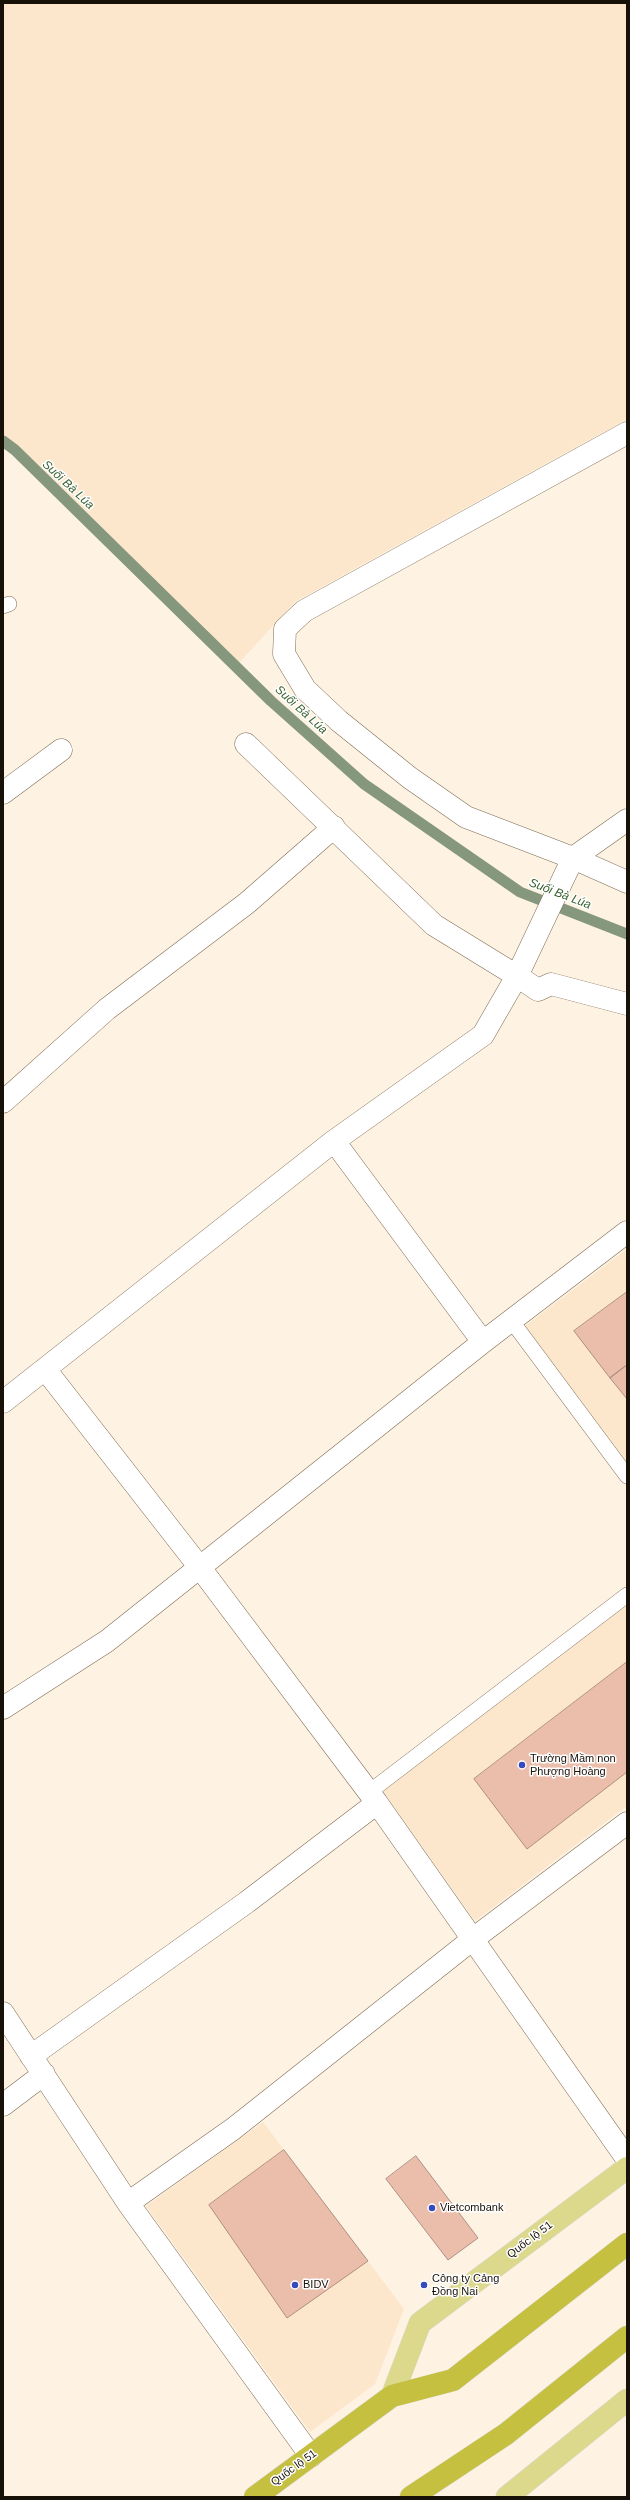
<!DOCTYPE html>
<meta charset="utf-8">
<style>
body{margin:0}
#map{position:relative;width:630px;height:2500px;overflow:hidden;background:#fef2e2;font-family:Arial,sans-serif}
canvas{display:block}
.frame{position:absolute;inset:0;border:4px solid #181108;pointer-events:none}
</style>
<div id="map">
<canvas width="630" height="2500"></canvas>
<div class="frame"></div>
</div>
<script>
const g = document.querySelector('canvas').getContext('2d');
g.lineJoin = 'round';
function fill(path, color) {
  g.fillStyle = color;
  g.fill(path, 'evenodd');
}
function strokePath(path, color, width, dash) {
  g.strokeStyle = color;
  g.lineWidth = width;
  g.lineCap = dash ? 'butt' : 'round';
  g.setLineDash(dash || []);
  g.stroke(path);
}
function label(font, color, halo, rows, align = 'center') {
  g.font = font + ' Arial,sans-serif';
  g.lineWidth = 3;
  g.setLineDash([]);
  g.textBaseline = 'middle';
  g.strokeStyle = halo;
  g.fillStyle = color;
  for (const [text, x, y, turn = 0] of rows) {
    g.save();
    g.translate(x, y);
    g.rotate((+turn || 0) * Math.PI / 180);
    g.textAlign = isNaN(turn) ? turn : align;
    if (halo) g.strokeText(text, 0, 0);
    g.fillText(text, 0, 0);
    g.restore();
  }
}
fill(new Path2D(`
 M3,3H627V419L296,601L236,666L144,574L15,450L3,441Z
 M627,1249V1462L525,1326Z
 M627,1605V1806L475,1921L383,1791Z
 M263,2122L404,2309L375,2384L310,2432L146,2206Z`), '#fce7cc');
strokePath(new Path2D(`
 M3,441L15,450L271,701L364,784L520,892L627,934`), '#85977c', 11);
const building = new Path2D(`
 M627,1292V1365L610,1378L574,1331Z
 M627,1365V1399L610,1378Z
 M627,1662V1772L527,1849L474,1779Z
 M284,2150L368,2261L287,2318L209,2205Z
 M416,2156L478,2238L448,2260L386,2179Z`);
fill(building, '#ebbdab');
strokePath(building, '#af8f83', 1);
const lane = new Path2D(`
 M3,606L9,604
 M511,1320L627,1476
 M368,1793L627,1595`);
const street = new Path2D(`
 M627,433L304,611L285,629L284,654L305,689L339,721L410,778L466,817L573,858L627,882
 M246,744L434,925L517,976L573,858L627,820
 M3,793L61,750
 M3,1102L107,1009L247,903L334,827
 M334,1141L483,1342
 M45,1369L201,1569L377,1803L627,2159
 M3,1402L334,1141L483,1035L517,976L538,990L551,984L627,1004
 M3,1708L107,1641L483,1342L627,1232
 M3,2013L128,2203L311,2456
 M31,2056L247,1902L377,1803
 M3,2105L44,2074
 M128,2203L233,2129L473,1939L627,1823`);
const primary = new Path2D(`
 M392,2396L420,2323L627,2168
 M507,2497L627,2400`);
const highway = new Path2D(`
 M255,2497L392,2396L453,2380L627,2244
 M411,2497L506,2434L627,2337`);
strokePath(lane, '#7e6b53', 16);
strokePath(street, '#7e6b53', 23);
strokePath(primary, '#dad9d7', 23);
strokePath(highway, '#dad9d7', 23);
strokePath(lane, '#fff', 15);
strokePath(street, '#fff', 22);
strokePath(primary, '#dcd98c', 22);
strokePath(highway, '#c5c03f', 22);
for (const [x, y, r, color] of [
 [522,1765,4,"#364abc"],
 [432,2208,4,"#364abc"],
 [295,2285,4,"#364abc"],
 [424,2285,4,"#364abc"]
]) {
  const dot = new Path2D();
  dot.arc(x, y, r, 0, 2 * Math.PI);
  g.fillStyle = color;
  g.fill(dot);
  strokePath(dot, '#fff', 1.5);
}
label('11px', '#181108', '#fff', [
 ["Trường Mầm non",530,1759],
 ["Phượng Hoàng",530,1772],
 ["Vietcombank",440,2208],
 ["Công ty Cảng",432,2279],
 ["Đồng Nai",432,2292],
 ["BIDV",303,2285]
], 'left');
label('11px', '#181108', '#fff', [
 ["Quốc lộ 51",530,2240,-37],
 ["Quốc lộ 51",294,2468,-36]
]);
label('italic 12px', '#3a6231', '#fff', [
 ["Suối Bà Lúa",68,485,43],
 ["Suối Bà Lúa",301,710,42],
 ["Suối Bà Lúa",560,894,21]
]);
</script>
